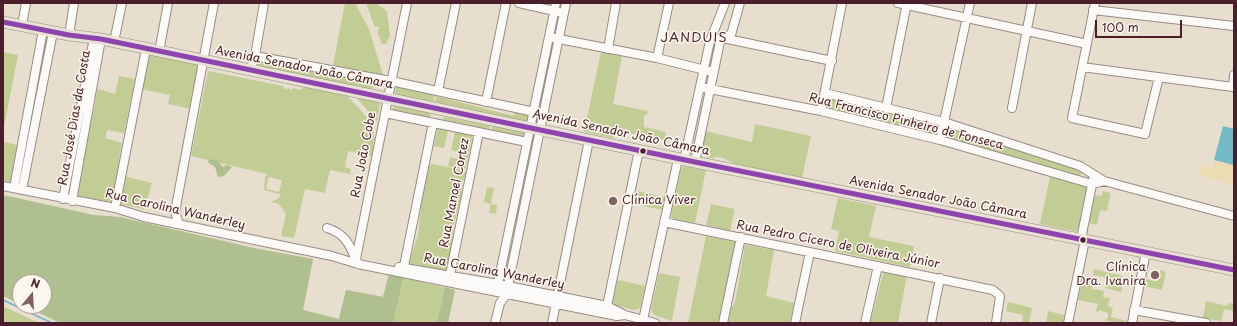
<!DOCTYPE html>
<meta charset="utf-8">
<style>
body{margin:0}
#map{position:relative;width:1237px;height:326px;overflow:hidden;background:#e8dece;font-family:"Playpen Sans",sans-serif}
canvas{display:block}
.frame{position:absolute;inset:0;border:4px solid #4a1f2b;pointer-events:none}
.north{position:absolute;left:12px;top:274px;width:40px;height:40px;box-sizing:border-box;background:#fbf7ec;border:1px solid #b4a19f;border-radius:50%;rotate:18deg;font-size:11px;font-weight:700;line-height:16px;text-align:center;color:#4a1f2b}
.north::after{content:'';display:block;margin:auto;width:14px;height:18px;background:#816264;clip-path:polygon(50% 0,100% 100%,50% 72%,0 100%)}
.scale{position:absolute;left:1095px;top:20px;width:87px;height:18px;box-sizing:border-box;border:2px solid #4a1f2b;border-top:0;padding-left:5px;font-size:12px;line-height:14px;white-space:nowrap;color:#4a1f2b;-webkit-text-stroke:3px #fbf7ec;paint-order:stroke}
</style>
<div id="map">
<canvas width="1237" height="326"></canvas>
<div class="frame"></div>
<div class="north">N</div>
<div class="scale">100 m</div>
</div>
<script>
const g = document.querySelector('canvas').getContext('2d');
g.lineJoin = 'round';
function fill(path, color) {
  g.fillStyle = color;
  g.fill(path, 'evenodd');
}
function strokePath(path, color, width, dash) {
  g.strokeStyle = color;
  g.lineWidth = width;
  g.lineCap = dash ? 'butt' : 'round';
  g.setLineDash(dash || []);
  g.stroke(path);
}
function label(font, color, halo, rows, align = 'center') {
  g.font = font + ' "Playpen Sans",sans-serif';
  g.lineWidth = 3;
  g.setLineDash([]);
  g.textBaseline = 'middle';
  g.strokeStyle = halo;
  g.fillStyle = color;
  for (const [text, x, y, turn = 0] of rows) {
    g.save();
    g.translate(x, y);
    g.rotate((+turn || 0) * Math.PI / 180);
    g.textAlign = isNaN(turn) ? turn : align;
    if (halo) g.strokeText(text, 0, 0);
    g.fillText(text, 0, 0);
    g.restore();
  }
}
fill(new Path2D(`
 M345,3H355L369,29L382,72L381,76L345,69L333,65Z
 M366,3H376L387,11L390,36L386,44H382L377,32L380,27H375L374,25Z
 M3,52L18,55L3,132Z
 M601,52L622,56L613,104L648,111L647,115H644V127L666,132L664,140L615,130L613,138L584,132Z
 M146,54L200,65L192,109L168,104L170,95L141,89Z
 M260,60L381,82L379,86L369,89L261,69L257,65L258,61Z
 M208,71L283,86L285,89L289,88L290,90L294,88L300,90L306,86L347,96L359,108L372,124L374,136L372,156L348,151L345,167L351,169L350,174L330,170L325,193L305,189L294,238L281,236L286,214L279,204L271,202L279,198L280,194L264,190L265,177L267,174L191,156ZM269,177L282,180L279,192L266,189Z
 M119,76L135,79L124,133L107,130L105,138L122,143L112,202L76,196L98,89L115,94Z
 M396,86L435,94L433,103L395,95Z
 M436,96L514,116L515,112L530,115L529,122L435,102Z
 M356,97L380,102L377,122Z
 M829,98L936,123L934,133L931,134L827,109Z
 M394,105L431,112L430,119L392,111Z
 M444,117L490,126L489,130L443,120Z
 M755,124L811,136L802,178L737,165L721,157L706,158L709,148L703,146L705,131L752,142Z
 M493,125L526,132V139L491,132Z
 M438,127L473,134L465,170L448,166L450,157L457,159L458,152L451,150L455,131L448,130L444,148L434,146Z
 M952,128L1076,167L1082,171V173L1079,176L948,138Z
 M3,142L19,145L11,182L3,180Z
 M432,164L463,170L467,173L460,185L462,194L453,227L451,253L446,272L409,264L418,234L423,191L428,166Z
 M684,166L706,170L695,223L671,218L681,169Z
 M123,176L152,183L144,209L119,204Z
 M1050,177L1087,186L1079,232L1040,224Z
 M487,187L494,188L491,204L497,205L496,214L489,213L491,204L484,202Z
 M637,191L665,197L662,210L634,204Z
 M1103,191L1111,193L1107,211L1100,210L1097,225L1088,223L1093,195L1102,196Z
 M838,198L876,206L869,237L914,246L910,267L835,251L839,231L831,229Z
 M711,204L735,209L730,231L706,225Z
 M706,236L736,242L719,323H688Z
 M745,245L774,250L766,296L794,303L790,323H728L731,308L735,303Z
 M313,259L303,310L339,319L346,290L383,297L389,274L455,290L448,323H289Z
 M1094,269L1122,276V292L1105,288L1107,278L1093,275Z
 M884,270L907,275L898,323H870Z
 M1160,270L1166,272L1162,290L1143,286L1145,279L1157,281Z
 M659,273L680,277L672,321L654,315L651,310Z
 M618,280L645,286L640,308L634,310L614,305L612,302Z
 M1082,282L1093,285L1092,289L1104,291L1103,297L1110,298L1108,306L1113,308L1111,317L1127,321L1126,323H1116L1104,320L1108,318V313L1099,310L1098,312L1096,311L1098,304L1078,300Z
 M1206,301L1227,306L1228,303L1234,304V311L1224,309L1221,321L1203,318Z
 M1008,302L1032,308L1029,323H1022L1023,315L1006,311Z
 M3,306L7,308L39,323H3Z
 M1048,311L1064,315L1063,323H1046Z`), '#c2cd95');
fill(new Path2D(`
 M216,159L223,167L227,165L232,167L224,176L218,177L215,167L207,162L209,160Z
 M3,195L94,215L120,217L254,248L313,259L303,310L339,319L346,290L383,297L389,274L403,278L393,323H60L25,306H44V282H20V304L3,296Z
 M445,287L455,290L448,323H437Z`), '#b0bf8f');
fill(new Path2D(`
 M1216,161L1233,165L1234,185L1199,175L1201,168L1206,165L1212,167Z`), '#ebdcb4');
fill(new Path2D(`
 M1223,126L1234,129L1233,165L1214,160Z`), '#74b9c6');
strokePath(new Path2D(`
 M3,300L52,323`), '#74b9c6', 1.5);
const minor = new Path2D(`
 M519,3L559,12
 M898,3L1087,44
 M1095,3L1072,118L1145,134L1159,77
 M1093,10L1234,26
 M22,25L26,3
 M69,35L74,3
 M554,38L657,58L713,72
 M723,38L832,61
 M114,42L122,3
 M608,49L616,3
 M159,52L168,3
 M255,56L391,81L539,113
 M657,58L669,3
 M1082,67L1233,87L1234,75
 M250,71L255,56L264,3
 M700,87L821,111L940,140L1092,184L1104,181
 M438,91L456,3
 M825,93L944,122L1080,166L1104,181L1234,216
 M486,102L506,3
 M886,108L907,3
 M1012,108L1032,3
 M821,111L842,3
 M385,113L527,142
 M940,140L970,3
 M684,160L710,41L725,3
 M695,162L721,37L731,35L740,3
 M3,186L115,208L144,217L332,256L358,264L617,316L625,315
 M14,188L43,30
 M22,190L53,32
 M63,199L94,38
 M72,201L101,39
 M115,208L146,49
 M664,222L993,290L1000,296L996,323
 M179,224L175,212L214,3
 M327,228C343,233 349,242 355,258
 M358,264L356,259L407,3
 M399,267L498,284L607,306L625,315L655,323
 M403,271L433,123
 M449,280L479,132
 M497,288L556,3
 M1134,310L1206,323
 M606,311L639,150
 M643,320L678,159
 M495,323L500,303L507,294L508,286L566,3
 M552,323L589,140
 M723,323L741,237
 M795,323L810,252
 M865,323L878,266
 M931,323L940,278
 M1068,323L1085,240L1082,234L1093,180
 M1132,323L1146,252`);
const major = new Path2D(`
 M3,22L69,35L101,39L695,162L1234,270`);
strokePath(minor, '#988c86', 10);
strokePath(major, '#988c86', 12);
strokePath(minor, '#fcfaf8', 8);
strokePath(major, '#e8e1d4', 11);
strokePath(new Path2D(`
 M3,22L69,35L101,39L695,162L1234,270`), '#8e44ad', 5);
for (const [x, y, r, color] of [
 [643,151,3.5,"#4a1f2b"],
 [613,201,5,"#816264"],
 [1083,240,3.5,"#4a1f2b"],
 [1155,275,5,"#816264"]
]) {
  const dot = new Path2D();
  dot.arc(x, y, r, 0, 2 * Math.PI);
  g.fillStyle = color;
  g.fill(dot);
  strokePath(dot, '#fbf7ec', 1.5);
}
label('12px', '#4a1f2b', '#fbf7ec', [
 ["Avenida Senador João Câmara",304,68,11],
 ["Rua José Dias da Costa",75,118,-80],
 ["Rua Francisco Pinheiro de Fonseca",906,122,14],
 ["Avenida Senador João Câmara",621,133,12],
 ["Rua João Cobe",364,155,-79],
 ["Rua Manoel Cortez",455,193,-79],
 ["Avenida Senador João Câmara",938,198,11],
 ["Rua Carolina Wanderley",175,210,13],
 ["Rua Pedro Cícero de Oliveira Júnior",838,245,11],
 ["Rua Carolina Wanderley",494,272,11]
]);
label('12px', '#4a1f2b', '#fbf7ec', [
 ["Clínica Viver",622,201],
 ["Clínica",1146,268,"right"],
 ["Dra. Ivanira",1146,282,"right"]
], 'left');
g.letterSpacing = '1px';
label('13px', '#4a1f2b', '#fbf7ec', [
 ["JANDUIS",694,38]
]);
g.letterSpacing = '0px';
</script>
